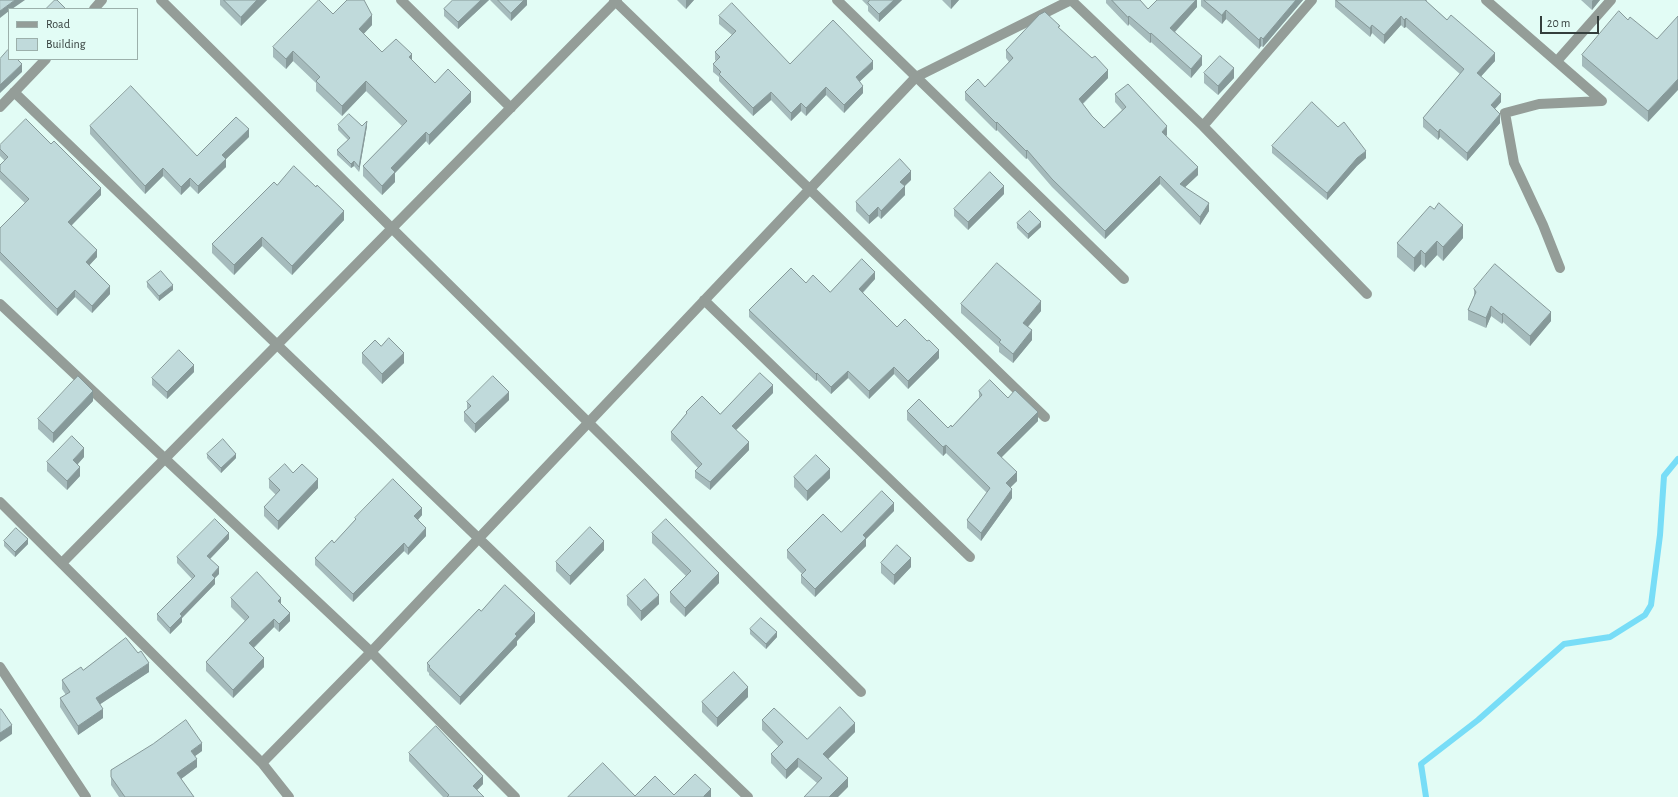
<!DOCTYPE html>
<style>
body{margin:0}
#map{position:relative;width:1678px;height:797px;overflow:hidden;background:#e2fcf5;font-family:"Alegreya Sans",sans-serif}
canvas{display:block}
.legend{position:absolute;left:8px;top:8px;width:130px;height:52px;box-sizing:border-box;background:#e2fcf5;border:1px solid #9cb0ab;margin:0;padding:5px 7px;list-style:none;font-size:12px;color:#343e3c}
.legend li{display:flex;align-items:center;gap:8px;height:20px}
.legend b{width:20px;border:1px solid #9cb0ab}
.scale{position:absolute;left:1540px;top:16px;width:59px;height:18px;box-sizing:border-box;border:2px solid #343e3c;border-top:0;padding-left:5px;font-size:12px;line-height:14px;white-space:nowrap;color:#343e3c;-webkit-text-stroke:3px #e2fcf5;paint-order:stroke}
</style>
<div id="map">
<canvas width="1678" height="797"></canvas>
<ul class="legend">
<li><b style="height:5px;background:#949d98"></b>Road</li>
<li><b style="height:11px;background:#c0dadb"></b>Building</li>
</ul>
<div class="scale">20 m</div>
</div>
<script>
const g = document.querySelector('canvas').getContext('2d');
g.lineJoin = 'round';
function strokePath(path, color, width, dash) {
  g.strokeStyle = color;
  g.lineWidth = width;
  g.lineCap = dash ? 'butt' : 'round';
  g.setLineDash(dash || []);
  g.stroke(path);
}
function fill(path, color) {
  g.fillStyle = color;
  g.fill(path, 'evenodd');
}
strokePath(new Path2D(`
 M1426,797L1421,764L1478,720L1564,644L1610,637L1645,615L1651,605L1660,535L1664,476L1678,459`), '#78ddf7', 6);
strokePath(new Path2D(`
 M161,0L861,692
 M401,0L511,108
 M614,0L1045,417
 M837,0L1124,279
 M1071,0L1203,126L1367,294
 M1486,0L1602,101L1539,104L1505,113L1514,163L1543,225L1560,268
 M94,9L102,0
 M1557,61L1611,0
 M14,92L748,797
 M0,107L46,59
 M1203,126L1312,0
 M704,300L970,557
 M0,304L371,652L515,797
 M0,502L262,763L289,797
 M62,563L617,0
 M0,667L86,797
 M262,763L371,652L916,77L1071,0`), '#949d98', 10);
fill(new Path2D(`
 M220,0H267L241,26L220,5Z
 M453,0H489L458,29L444,16V9Z
 M490,0H527V5L511,21Z
 M677,0H694L686,9Z
 M862,0H902L879,22L868,11V6Z
 M942,0H959L951,9Z
 M1106,0H1140L1148,9L1197,0V7L1175,32L1202,65L1191,78L1151,42L1150,43L1129,24L1128,26L1106,3Z
 M1201,0H1303L1263,47L1261,46L1259,49L1226,19L1222,24L1201,6Z
 M1335,0H1427V2L1495,61L1481,76L1501,102L1495,109L1500,123L1467,161L1440,137L1438,140L1423,127V118L1460,74L1406,27L1404,28L1401,25L1384,44L1372,33L1370,37L1335,7Z
 M1581,0H1600L1592,10Z
 M333,14L372,25L363,34L382,52L412,60L435,83L471,102L429,145L426,141L395,173V182L382,195L363,176V166L402,126L366,91L342,116L316,91V83L293,61L286,69L273,57V47Z
 M719,16L790,64L873,69L860,81L863,93L844,113L826,95L806,116L801,111L791,121L771,100L753,116L719,81V77L713,72V64L716,61L715,60V52L732,35L719,24Z
 M1628,20L1657,39L1648,122L1582,66V55Z
 M1060,29L1108,78L1083,104L1092,116L1104,128L1122,110L1115,102V94L1167,135L1166,136L1198,175L1185,187L1209,211L1200,225L1160,184L1105,239L1052,187L1027,158L1026,159L997,130L996,131L965,100V92L985,87L1009,62L1006,58V50Z
 M1204,73L1234,78L1218,95L1204,83Z
 M338,125L362,126H367L359,172L354,166L351,168L337,155V150L348,140L338,130Z
 M90,126L197,156L249,137L226,159V167L198,194L190,186L181,195L163,176L145,194L90,134Z
 M1338,127L1366,158L1357,166L1327,200L1272,153V146Z
 M0,145L101,195L71,226L97,257L89,265L110,294L92,313L75,297L57,316L0,260V228L25,203L0,179V165L5,161L0,156Z
 M911,180L905,186V195L881,219L878,216L869,224L856,211V202Z
 M277,185L344,220L292,275L262,246L234,275L212,253V244Z
 M1004,194L968,230L954,216V209Z
 M1017,223L1041,227L1028,239L1017,228Z
 M1463,238L1443,261L1437,255L1425,268L1421,264L1414,272L1397,257V243Z
 M875,279L863,293L897,327L939,358L908,389L894,374L869,399L848,378L831,394L817,380L816,381L749,317V310L806,283L830,292Z
 M147,282L173,290L159,301L147,287Z
 M1474,289L1551,321L1530,346L1503,322L1502,324L1491,316L1486,328L1468,320V310L1474,296Z
 M961,304L1041,311L1028,327L1032,340L1013,363L999,352V347L961,313Z
 M381,346L404,363L382,384L362,363V353Z
 M194,372L167,399L152,385V378Z
 M979,391L1008,398L1038,421L1001,457L1017,481L1010,487L1012,498L981,541L967,528V520L987,493L946,453L943,456L907,420V411L948,428L952,427L979,398Z
 M773,393L736,430L749,450L710,490L695,478V471L698,468L671,440V432L686,414V412L720,414Z
 M509,400L475,433L464,421V412L467,410V402Z
 M93,401L53,443L38,429V419Z
 M207,454L236,458L221,473L207,458Z
 M84,457L78,464L80,476L67,490L47,471V462Z
 M794,477L830,478L807,501L794,487Z
 M269,479L318,488L278,530L264,516V507L276,495L269,488Z
 M894,511L866,539V546L815,597L801,583V575L802,574L787,558V550L841,532Z
 M422,515L418,520L426,536L408,555L404,551L353,602L315,565V558L334,543L355,520V518Z
 M652,533L719,583L685,617L670,602V592L686,576L652,543Z
 M229,539L210,559L219,574L215,578V584L182,618V622L170,634L157,620V614L192,579L177,563V557Z
 M4,541L28,544L15,557L4,546Z
 M604,550L570,585L556,571V562Z
 M881,563L911,567L894,585L881,573Z
 M627,596L659,604L641,621L627,605Z
 M231,598L281,604L290,621L279,632L274,627L254,648L264,667L233,698L206,671V662L245,621L231,607Z
 M481,611L535,622L517,641V645L460,705L429,675V673L427,671V663Z
 M750,629L777,637L766,649L750,634Z
 M83,670L149,672L100,704L103,718L78,735L60,707V698L66,695L62,689V680Z
 M748,697L717,727L702,712V702Z
 M762,720L807,739L855,732L828,759L848,787L817,783L798,767L786,779L771,763V754L779,747L762,730Z
 M202,751L195,756L197,767L181,779L194,797H119L111,785V770Z
 M409,753L483,784L477,790L484,797H443L409,761Z`), '#a5bbbc');
fill(new Path2D(`
 M15,0H25L12,9H9V11L0,18V11Z
 M257,0H267L241,26V17Z
 M481,0H489L458,29V22Z
 M524,0H527V5L511,21V13Z
 M686,0H694L686,9Z
 M894,0H902L879,22V14Z
 M951,0H959L951,9Z
 M1196,0H1197V7L1170,37V28Z
 M1296,0H1303L1263,47V39Z
 M1593,0H1600L1592,10V1Z
 M1226,10V19L1222,24V15Z
 M372,15V25L359,39V29Z
 M1129,16V24L1128,26V17Z
 M1401,16V25L1384,44V35Z
 M1406,18V27L1404,28V20Z
 M1372,25V33L1370,37V28Z
 M1151,33V42L1150,43V34Z
 M1261,37V46L1259,49V40Z
 M293,51V61L286,69V59Z
 M1495,53V61L1477,81V73Z
 M412,54V64L409,57Z
 M1202,56V65L1191,78V69Z
 M873,61V69L856,85V77Z
 M22,64V72L0,93V85Z
 M1234,68V78L1218,95V86Z
 M1108,70V78L1079,107V99Z
 M1678,79V90L1648,122V111Z
 M366,81V91L342,116V106Z
 M863,86V93L844,113V105Z
 M826,87V95L806,116V108Z
 M471,92V102L429,145V135Z
 M771,92V100L753,116V108Z
 M1501,94V102L1491,113V105Z
 M801,103V111L791,121V113Z
 M1500,114V123L1467,161V153Z
 M367,121V126L359,172V167Z
 M997,122V130L996,131V123Z
 M1167,126V135L1162,140V132Z
 M249,129V137L226,159V167L198,194V186L222,155Z
 M1440,129V137L1438,140V132Z
 M426,132V141L395,173V182L382,195V186L391,168Z
 M1027,150V158L1026,159V151Z
 M1366,151V158L1357,166L1327,200V193L1357,158Z
 M354,161V166L351,168V164Z
 M1198,167V175L1180,192V184Z
 M163,168V176L145,194V186Z
 M911,171V180L900,190V182Z
 M1160,176V184L1105,239V231Z
 M190,178V186L181,195V187Z
 M905,186V195L881,219V211Z
 M1004,186V194L968,230V222Z
 M101,188V195L68,229V222Z
 M1209,203V211L1200,225V217Z
 M878,207V216L869,224V216Z
 M344,211V220L292,275V266Z
 M1041,222V227L1028,239V234Z
 M1463,225V238L1443,261V247Z
 M262,237V246L234,275V265Z
 M1437,241V255L1425,268V254Z
 M97,250V257L86,269V262Z
 M1421,250V264L1414,272V258Z
 M875,272V279L859,296V289Z
 M173,285V290L159,301V296Z
 M110,286V294L92,313V306Z
 M75,290V297L57,316V309Z
 M1041,301V311L1023,332V323Z
 M1491,306V316L1486,328V318Z
 M1551,312V321L1530,346V336Z
 M1503,313V322L1502,324V315Z
 M1032,330V340L1013,363V354Z
 M939,350V358L908,389V381Z
 M404,353V363L382,384V374Z
 M194,365V372L167,399V392Z
 M894,367V374L869,399V391Z
 M848,371V378L831,394V387Z
 M817,373V380L816,381V374Z
 M773,385V393L732,434V426Z
 M93,391V401L53,443V433Z
 M509,392V400L475,433V424Z
 M1038,412V421L997,462V453Z
 M749,442V450L710,490V482Z
 M946,445V453L943,456V447Z
 M84,448V457L73,469V460Z
 M236,454V458L221,473V468Z
 M80,467V476L67,490V481Z
 M830,469V478L807,501V491Z
 M1017,472V481L1006,492V483Z
 M318,479V488L278,530V521Z
 M1012,489V498L981,541V533Z
 M894,503V511L866,539V546L815,597V589L863,535Z
 M422,508V515L414,524V516Z
 M426,528V536L408,555V548Z
 M229,533V539L207,562V556Z
 M28,539V544L15,557V552Z
 M604,541V550L570,585V576Z
 M404,543V551L353,602V594Z
 M911,558V567L894,585V575Z
 M219,567V574L212,581V575Z
 M719,573V583L685,617V608Z
 M215,578V584L182,618V622L170,634V628L180,614Z
 M659,595V604L641,621V611Z
 M281,598V606L278,601Z
 M290,613V621L279,632V624Z
 M535,613V622L517,641V645L460,705V697L515,634Z
 M274,619V627L249,652V643Z
 M777,632V637L766,649V644Z
 M264,658V667L233,698V690Z
 M149,663V672L96,707V698Z
 M748,687V697L717,727V718Z
 M103,709V718L78,735V726Z
 M855,723V732L823,764V754Z
 M12,725V734L0,742V733Z
 M202,743V751L191,759V751Z
 M798,758V767L786,779V770Z
 M197,759V767L177,782V773Z
 M483,776V784L473,794V786Z
 M848,778V787L838,797H829Z
 M711,789V797H704V796Z`), '#869999');
const building = new Path2D(`
 M0,0H15L0,11Z
 M55,0H57L66,9H46Z
 M224,0H257L241,17Z
 M319,0L333,14L347,0H364L372,15L359,29L382,52L396,39L412,54L409,57L435,83L448,69L471,92L429,135L426,132L391,168L395,172L382,186L363,166L407,121L366,81L342,106L316,81L320,77L293,51L286,59L273,47Z
 M453,0H481L458,22L444,9Z
 M498,0H524L511,13Z
 M870,0H894L879,14L868,3Z
 M1112,0H1140L1148,9L1157,0H1196L1170,28L1202,56L1191,69L1151,33L1150,34L1129,16L1128,17Z
 M1204,0H1296L1263,39L1261,37L1259,40L1226,10L1222,15Z
 M1336,0H1425L1447,20L1451,15L1495,53L1477,73L1501,94L1491,105L1500,114L1467,153L1440,129L1438,132L1423,118L1464,69L1406,18L1404,20L1401,16L1384,35L1372,25L1370,28Z
 M732,3L790,64L833,20L873,61L856,77L863,86L844,105L826,87L806,108L801,103L791,113L771,92L753,108L719,74L721,72L713,64L720,57L715,52L736,31L719,16Z
 M1619,11L1628,20L1630,17L1657,39L1678,16V79L1648,111L1582,55Z
 M1045,12L1060,26L1058,27L1092,58L1095,56L1108,70L1079,99L1092,116L1104,128L1126,107L1115,94L1128,84L1167,126L1162,132L1198,167L1180,184L1209,203L1200,217L1160,176L1105,231L1052,179L1027,150L1026,151L997,122L996,123L965,92L978,79L985,87L1013,58L1006,50L1039,15Z
 M8,50L9,51V59H17L22,64L0,85V59Z
 M1220,56L1234,68L1218,86L1204,73Z
 M131,86L197,156L236,117L249,129L222,155L226,159L198,186L190,178L181,187L163,168L145,186L90,126Z
 M1312,102L1338,127L1344,122L1366,151L1357,158L1327,193L1272,146Z
 M349,114L362,126L367,121L359,167L354,161L351,164L337,150L350,138L338,125Z
 M26,119L51,144L54,141L101,188L68,222L97,250L86,262L110,286L92,306L75,290L57,309L0,252V228L29,199L0,171V165L8,157L0,149V145Z
 M900,159L911,171L900,182L905,186L881,211L878,207L869,216L856,202Z
 M294,166L316,187L317,185L344,211L292,266L262,237L234,265L212,244L274,182L277,185Z
 M990,172L1004,186L968,222L954,209Z
 M1439,203L1463,225L1443,247L1437,241L1425,254L1421,250L1414,258L1397,243L1430,206L1434,209Z
 M1030,211L1041,222L1028,234L1017,223Z
 M862,259L875,272L859,289L897,327L905,319L927,341L929,340L939,350L908,381L894,367L869,391L848,371L831,387L817,373L816,374L749,310L791,268L806,283L813,275L830,292Z
 M997,263L1041,301L1023,323L1032,330L1013,354L999,342L1001,340L961,304Z
 M1495,264L1551,312L1530,336L1503,313L1502,315L1491,306L1486,318L1468,310L1476,292L1474,289Z
 M161,271L173,285L159,296L147,282Z
 M389,338L404,353L382,374L362,353L375,340L381,346Z
 M179,350L194,365L167,392L152,378Z
 M760,373L773,385L732,426L749,442L710,482L695,471L702,464L671,432L687,413L686,412L702,396L720,414Z
 M78,376L93,391L53,433L38,419Z
 M493,376L509,392L475,424L464,412L471,406L467,402Z
 M990,380L1008,398L1015,390L1038,412L997,453L1017,472L1006,483L1012,489L981,533L967,520L990,488L946,445L943,447L907,411L919,399L948,428L951,425L952,427L982,395L979,391Z
 M72,436L84,448L73,460L80,467L67,481L47,462Z
 M223,439L236,454L221,468L207,454Z
 M816,455L830,469L807,491L794,477Z
 M285,464L293,473L302,464L318,479L278,521L264,507L280,490L269,479Z
 M393,479L422,508L414,516L426,528L408,548L404,543L353,594L315,558L332,540L334,543L356,519L355,518Z
 M882,491L894,503L863,535L866,538L815,589L801,575L806,570L787,550L823,514L841,532Z
 M215,519L229,533L207,556L219,567L212,575L215,578L180,614L182,616L170,628L157,614L195,576L177,557Z
 M666,519L719,573L685,608L670,592L691,571L652,533Z
 M590,527L604,541L570,576L556,562Z
 M16,528L28,539L15,552L4,541Z
 M897,545L911,558L894,575L881,563Z
 M257,572L281,598L278,601L290,613L279,624L274,619L249,643L264,658L233,690L206,662L249,617L231,598Z
 M645,579L659,595L641,611L627,596Z
 M505,585L535,613L515,634L517,636L460,697L429,667L430,666L427,663L479,609L481,611Z
 M761,618L777,632L766,644L750,629Z
 M126,638L138,653L141,651L149,663L96,698L103,709L78,726L60,698L70,692L62,680L81,667L83,670Z
 M734,672L748,687L717,718L702,702Z
 M840,707L855,723L823,754L848,778L829,797H804L822,778L798,758L786,770L771,754L783,742L762,720L774,708L807,739Z
 M0,709H1L12,725L0,733Z
 M186,720L202,743L191,751L197,759L177,773L194,797H125L111,777V770L153,744Z
 M436,726L483,776L473,786L484,797H447L449,795L409,753Z
 M603,763L635,796L655,776L674,795L695,774L711,789L704,796V797H568Z`);
fill(building, '#c0dadb');
strokePath(building, '#869999', 1);
</script>
